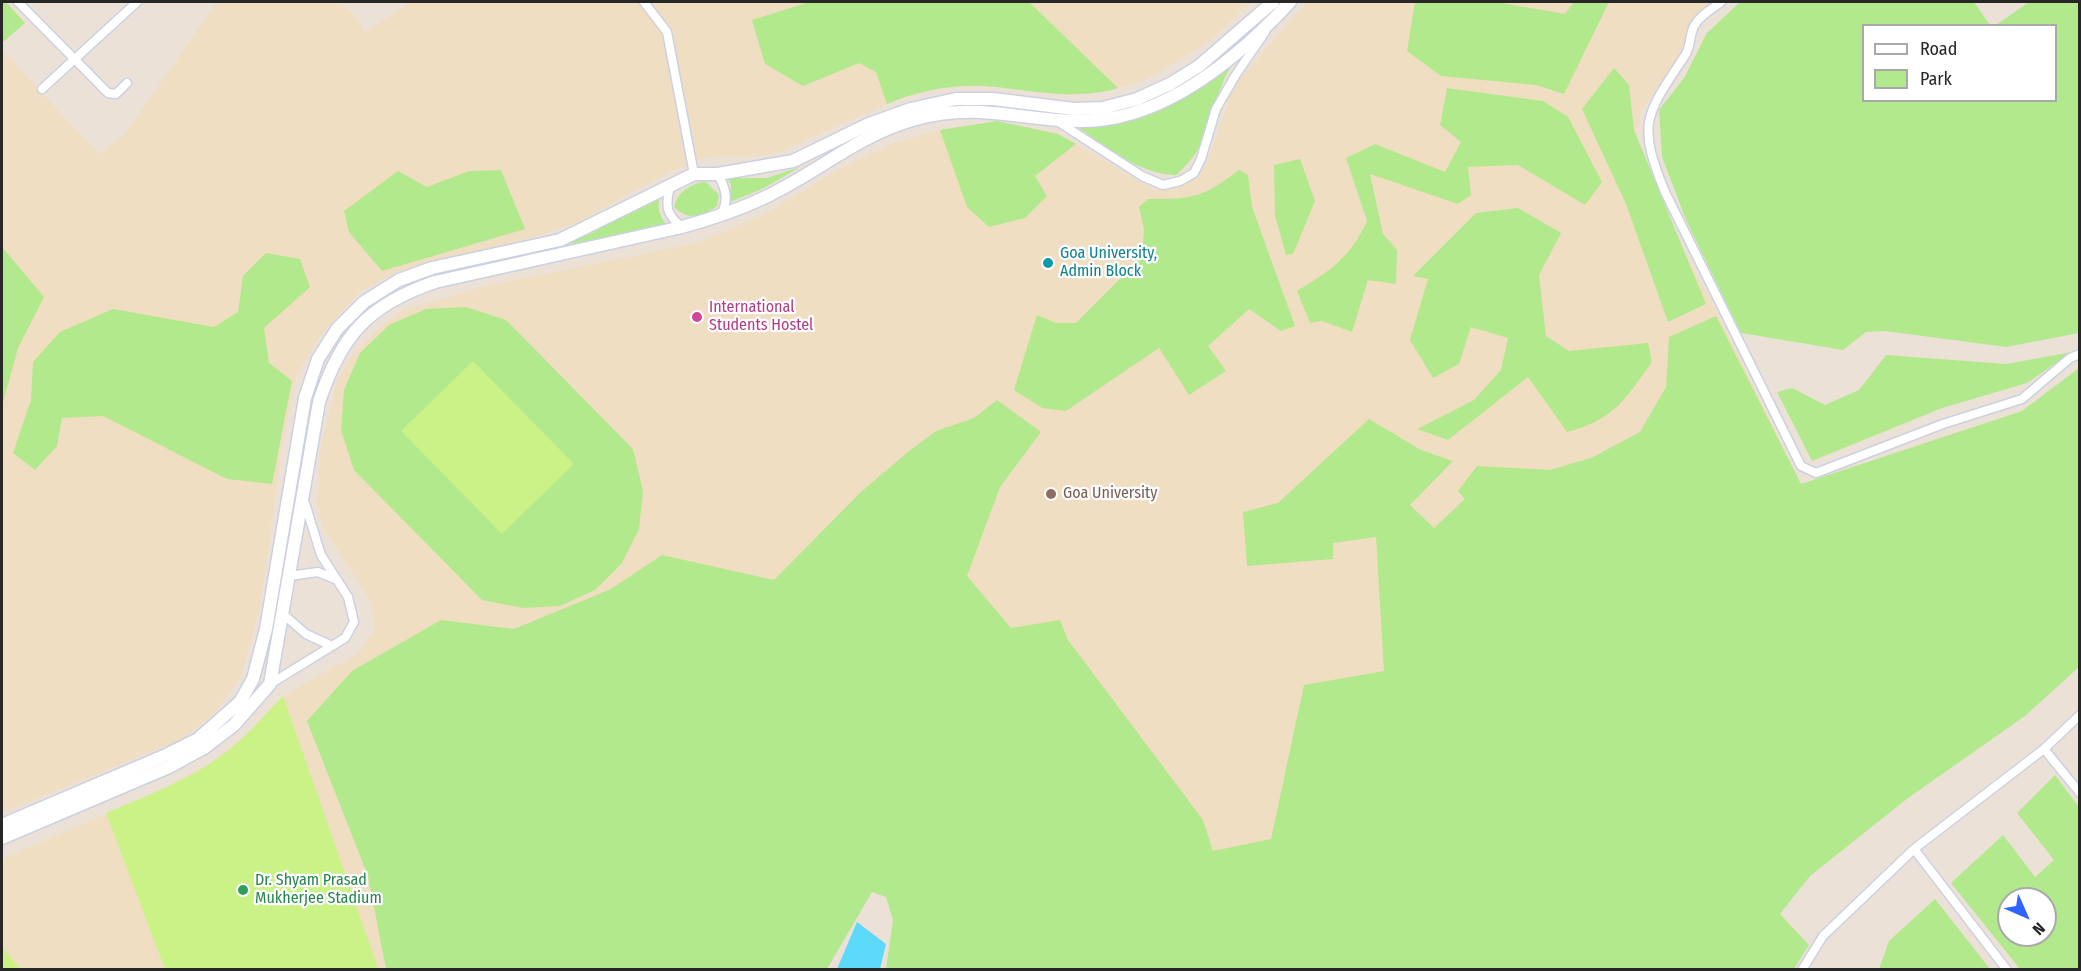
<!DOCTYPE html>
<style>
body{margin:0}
#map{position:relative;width:2081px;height:971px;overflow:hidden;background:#ece1d6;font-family:"Fira Sans Condensed",sans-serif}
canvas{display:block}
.frame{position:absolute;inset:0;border:3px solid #272727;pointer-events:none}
.legend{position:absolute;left:1862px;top:24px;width:195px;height:78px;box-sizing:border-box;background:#fff;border:2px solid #a9a9a9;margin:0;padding:8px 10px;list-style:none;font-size:18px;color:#272727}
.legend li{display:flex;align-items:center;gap:12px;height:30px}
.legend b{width:30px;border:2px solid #a9a9a9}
.north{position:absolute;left:1997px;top:887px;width:60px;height:60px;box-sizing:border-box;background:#fff;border:2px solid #a9a9a9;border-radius:50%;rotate:135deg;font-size:16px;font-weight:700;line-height:24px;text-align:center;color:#272727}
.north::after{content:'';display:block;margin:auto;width:21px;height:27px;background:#3064ff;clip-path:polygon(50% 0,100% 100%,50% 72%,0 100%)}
</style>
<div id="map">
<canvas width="2081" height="971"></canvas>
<div class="frame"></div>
<ul class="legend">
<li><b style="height:8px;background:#fff"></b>Road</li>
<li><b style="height:16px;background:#b2e98c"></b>Park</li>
</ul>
<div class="north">N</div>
</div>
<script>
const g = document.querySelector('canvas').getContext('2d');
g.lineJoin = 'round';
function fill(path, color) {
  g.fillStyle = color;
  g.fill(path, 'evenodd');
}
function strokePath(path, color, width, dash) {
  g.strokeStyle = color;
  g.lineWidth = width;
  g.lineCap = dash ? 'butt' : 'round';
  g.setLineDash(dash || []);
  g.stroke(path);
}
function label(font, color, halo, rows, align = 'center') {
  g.font = font + ' "Fira Sans Condensed",sans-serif';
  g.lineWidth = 4.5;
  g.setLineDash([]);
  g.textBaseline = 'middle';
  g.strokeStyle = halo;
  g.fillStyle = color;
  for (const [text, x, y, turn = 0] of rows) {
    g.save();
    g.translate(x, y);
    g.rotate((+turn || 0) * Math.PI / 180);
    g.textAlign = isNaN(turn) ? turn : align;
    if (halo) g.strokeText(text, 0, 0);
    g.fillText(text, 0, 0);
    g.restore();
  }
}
fill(new Path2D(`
 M217,2H339L353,13L365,32L410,2H1251L1210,41L1148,79L1106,92L1067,95L982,86L939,88L896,100L773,155L708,157L675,169L576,223L534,237L399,271L362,290L323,332L297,374L282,445L260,608L240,678L215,713L180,740L9,810L2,811V50L99,154L124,135Z
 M1307,2H1713L1690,20L1683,49L1641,111L1635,141L1659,208L1710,299L1801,484L1426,912L1108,837L507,889L380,969H2V859L159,791L211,763L245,736L283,696L360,652L375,628L371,602L322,525L317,503L321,445L338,377L353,354L381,326L403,310L486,286L696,243L765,214L835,171L894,143L940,130L997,121L1058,134L1153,189L1179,187L1197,176L1206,166L1234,85Z`), '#f0dec3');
fill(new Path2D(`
 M2,2H6L25,23L2,43Z
 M809,2H1029L1118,88C1075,101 1029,90 986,86C953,84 916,91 887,104L876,72L859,63L803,86L765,64L752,20Z
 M1415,2H1496L1565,14L1574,2H1609L1564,94L1536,85L1441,76L1407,51Z
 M1740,2H1974L1990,25L1864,26V100H2056V26L1996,25L2029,2H2079V333L2006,347L1885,331L1866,332L1843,350L1741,333L1686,220L1662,157L1659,110L1684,78L1707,33Z
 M1231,66C1208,106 1213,145 1176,175C1137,174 1105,145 1073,124C1133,130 1182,98 1231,66Z
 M1614,68L1629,85L1634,130L1706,304L1668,322L1626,204L1582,109Z
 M1447,88L1543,101L1568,117L1602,182L1585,205L1518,165L1468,167L1471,195L1458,204L1370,174L1383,234L1397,250L1396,284L1368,280L1352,332L1322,321L1310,323L1297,291C1331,270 1350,258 1367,221L1346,158L1375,144L1445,172L1461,142L1440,125Z
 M997,121L1058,134L1076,144L1035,176L1047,196L1025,218L989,227L967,207L940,130Z
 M1300,159L1315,201L1293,254L1286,255L1275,215L1274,165Z
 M800,167L764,188L730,202L731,184L727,178H767Z
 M501,170L525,229L382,271L349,232L344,211L398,171L427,187L469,171Z
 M1239,170L1248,175L1252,207L1295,326L1281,331L1249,309L1208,346L1226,371L1189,395L1159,348L1066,411L1042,408L1014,390L1037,315L1056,323H1076L1142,257L1144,229L1139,207L1148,199C1193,199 1202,198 1239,170Z
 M705,181L719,195L717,206C702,217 688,221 674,207C679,190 689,186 705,181Z
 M661,194C656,208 659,214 667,226L542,249L590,234Z
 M1518,208L1561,233L1539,275L1546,336L1569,351L1648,343L1652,362C1625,399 1614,420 1567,432L1528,377L1448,440L1417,429L1474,400L1501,370L1508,338L1471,327L1459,364L1433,378L1410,340L1428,279L1413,276L1476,213Z
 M2,247L44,297L18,348L2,406Z
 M266,253L300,259L310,287L264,328L269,363L292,381L272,484L227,479L103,416L62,418L57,446L35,470L13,453L31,400L33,362L60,332L113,309L214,327L238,312L243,276Z
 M466,307L506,320L633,449L643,491L639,529L622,563L595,590L560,606L523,608L482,600L354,470L341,430L344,390L360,353L389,325L426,309Z
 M1716,316L1801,484L2022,411L2079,368V667L2025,716L1908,798L1810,876L1780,914L1809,945L1794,969H886L893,920L886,897L872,892L827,969H386L368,876L307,721L352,671L441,620L514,629L611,589L662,555L774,580L861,492L908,452L936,431L974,418L997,400L1041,432L1000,487L967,576L1011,628L1060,620L1068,640L1203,820L1213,851L1271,839L1304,685L1384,671L1376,537L1333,543V559L1247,566L1243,512L1278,503L1369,419L1421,450L1453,461L1410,505L1434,528L1465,499L1458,491L1477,466L1550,470L1591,458L1640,432L1666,387L1669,337Z
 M2072,352L2027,383L1942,408L1812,461L1777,392L1792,388L1825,405L1859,390L1886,355L2006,364Z
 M2055,775L2079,807V969H2020L1951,883L2003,835L2035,877L2054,860L2017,813ZM2009,899H2045V935H2009Z
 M1935,899L1990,969H1879L1889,941Z`), '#b2e98c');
fill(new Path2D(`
 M473,361L574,464L502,534L401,431Z
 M283,696L378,968L165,969L106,813C141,798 179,784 211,763C239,745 260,720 283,696Z
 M2,948L21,969H2Z`), '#cbf286');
fill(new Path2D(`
 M857,922L886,944L880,969H837Z`), '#5ddafa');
const street = new Path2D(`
 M18,2L108,93L116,94L127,83
 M644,2L667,32L694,174
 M1721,2C1712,9 1699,16 1694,26C1689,37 1691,48 1684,57C1645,116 1637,123 1665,192L1801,466L1816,473L1943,424L2022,399L2070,358L2080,354
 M42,89L137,2
 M1057,121L1142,176L1163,185L1180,181L1194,173L1201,159L1216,109L1235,76L1265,32
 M718,174C726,189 729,200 721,215
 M669,191C665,208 668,216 682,227
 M289,576L318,572L335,579
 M283,614L306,634L332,646
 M270,684L345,638L354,622L348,597L321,555L304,500
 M2044,749L2080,793
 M1914,849L2007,970
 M1802,970L1823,936L1914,849L2044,749L2080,715`);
const secondary = new Path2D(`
 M2,825L164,756L198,739L240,702L253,679L266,629L305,398L318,359L337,329L364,302L399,280L432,268L560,240L694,174H718L793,161L869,124L911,109L956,99H993L1074,109L1103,108L1137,99L1170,84L1199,66L1273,2
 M2,838L169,767L204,748L234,725L270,684L319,402C341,335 368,305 435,282L682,227C714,218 749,207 779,190C827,165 862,134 916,119C978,102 1018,120 1078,121C1161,123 1237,59 1290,2`);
strokePath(street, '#ccd1e2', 11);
strokePath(secondary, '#ccd1e2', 15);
strokePath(street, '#fff', 8);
strokePath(secondary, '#fff', 12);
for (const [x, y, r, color] of [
 [1048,263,6,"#0f9aa8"],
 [697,317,6,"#d1479c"],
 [1051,494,6,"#8d6e63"],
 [243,890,6,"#2e9e5b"]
]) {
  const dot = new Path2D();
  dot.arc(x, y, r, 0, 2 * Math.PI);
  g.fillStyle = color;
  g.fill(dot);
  strokePath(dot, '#fff', 2);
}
label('16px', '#0d838f', '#fff', [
 ["Goa University,",1060,254],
 ["Admin Block",1060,272]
], 'left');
label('16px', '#b23c85', '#fff', [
 ["International",709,308],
 ["Students Hostel",709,326]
], 'left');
label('16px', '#785e54', '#fff', [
 ["Goa University",1063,494]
], 'left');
label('16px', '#27864d', '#fff', [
 ["Dr. Shyam Prasad",255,881],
 ["Mukherjee Stadium",255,899]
], 'left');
</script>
